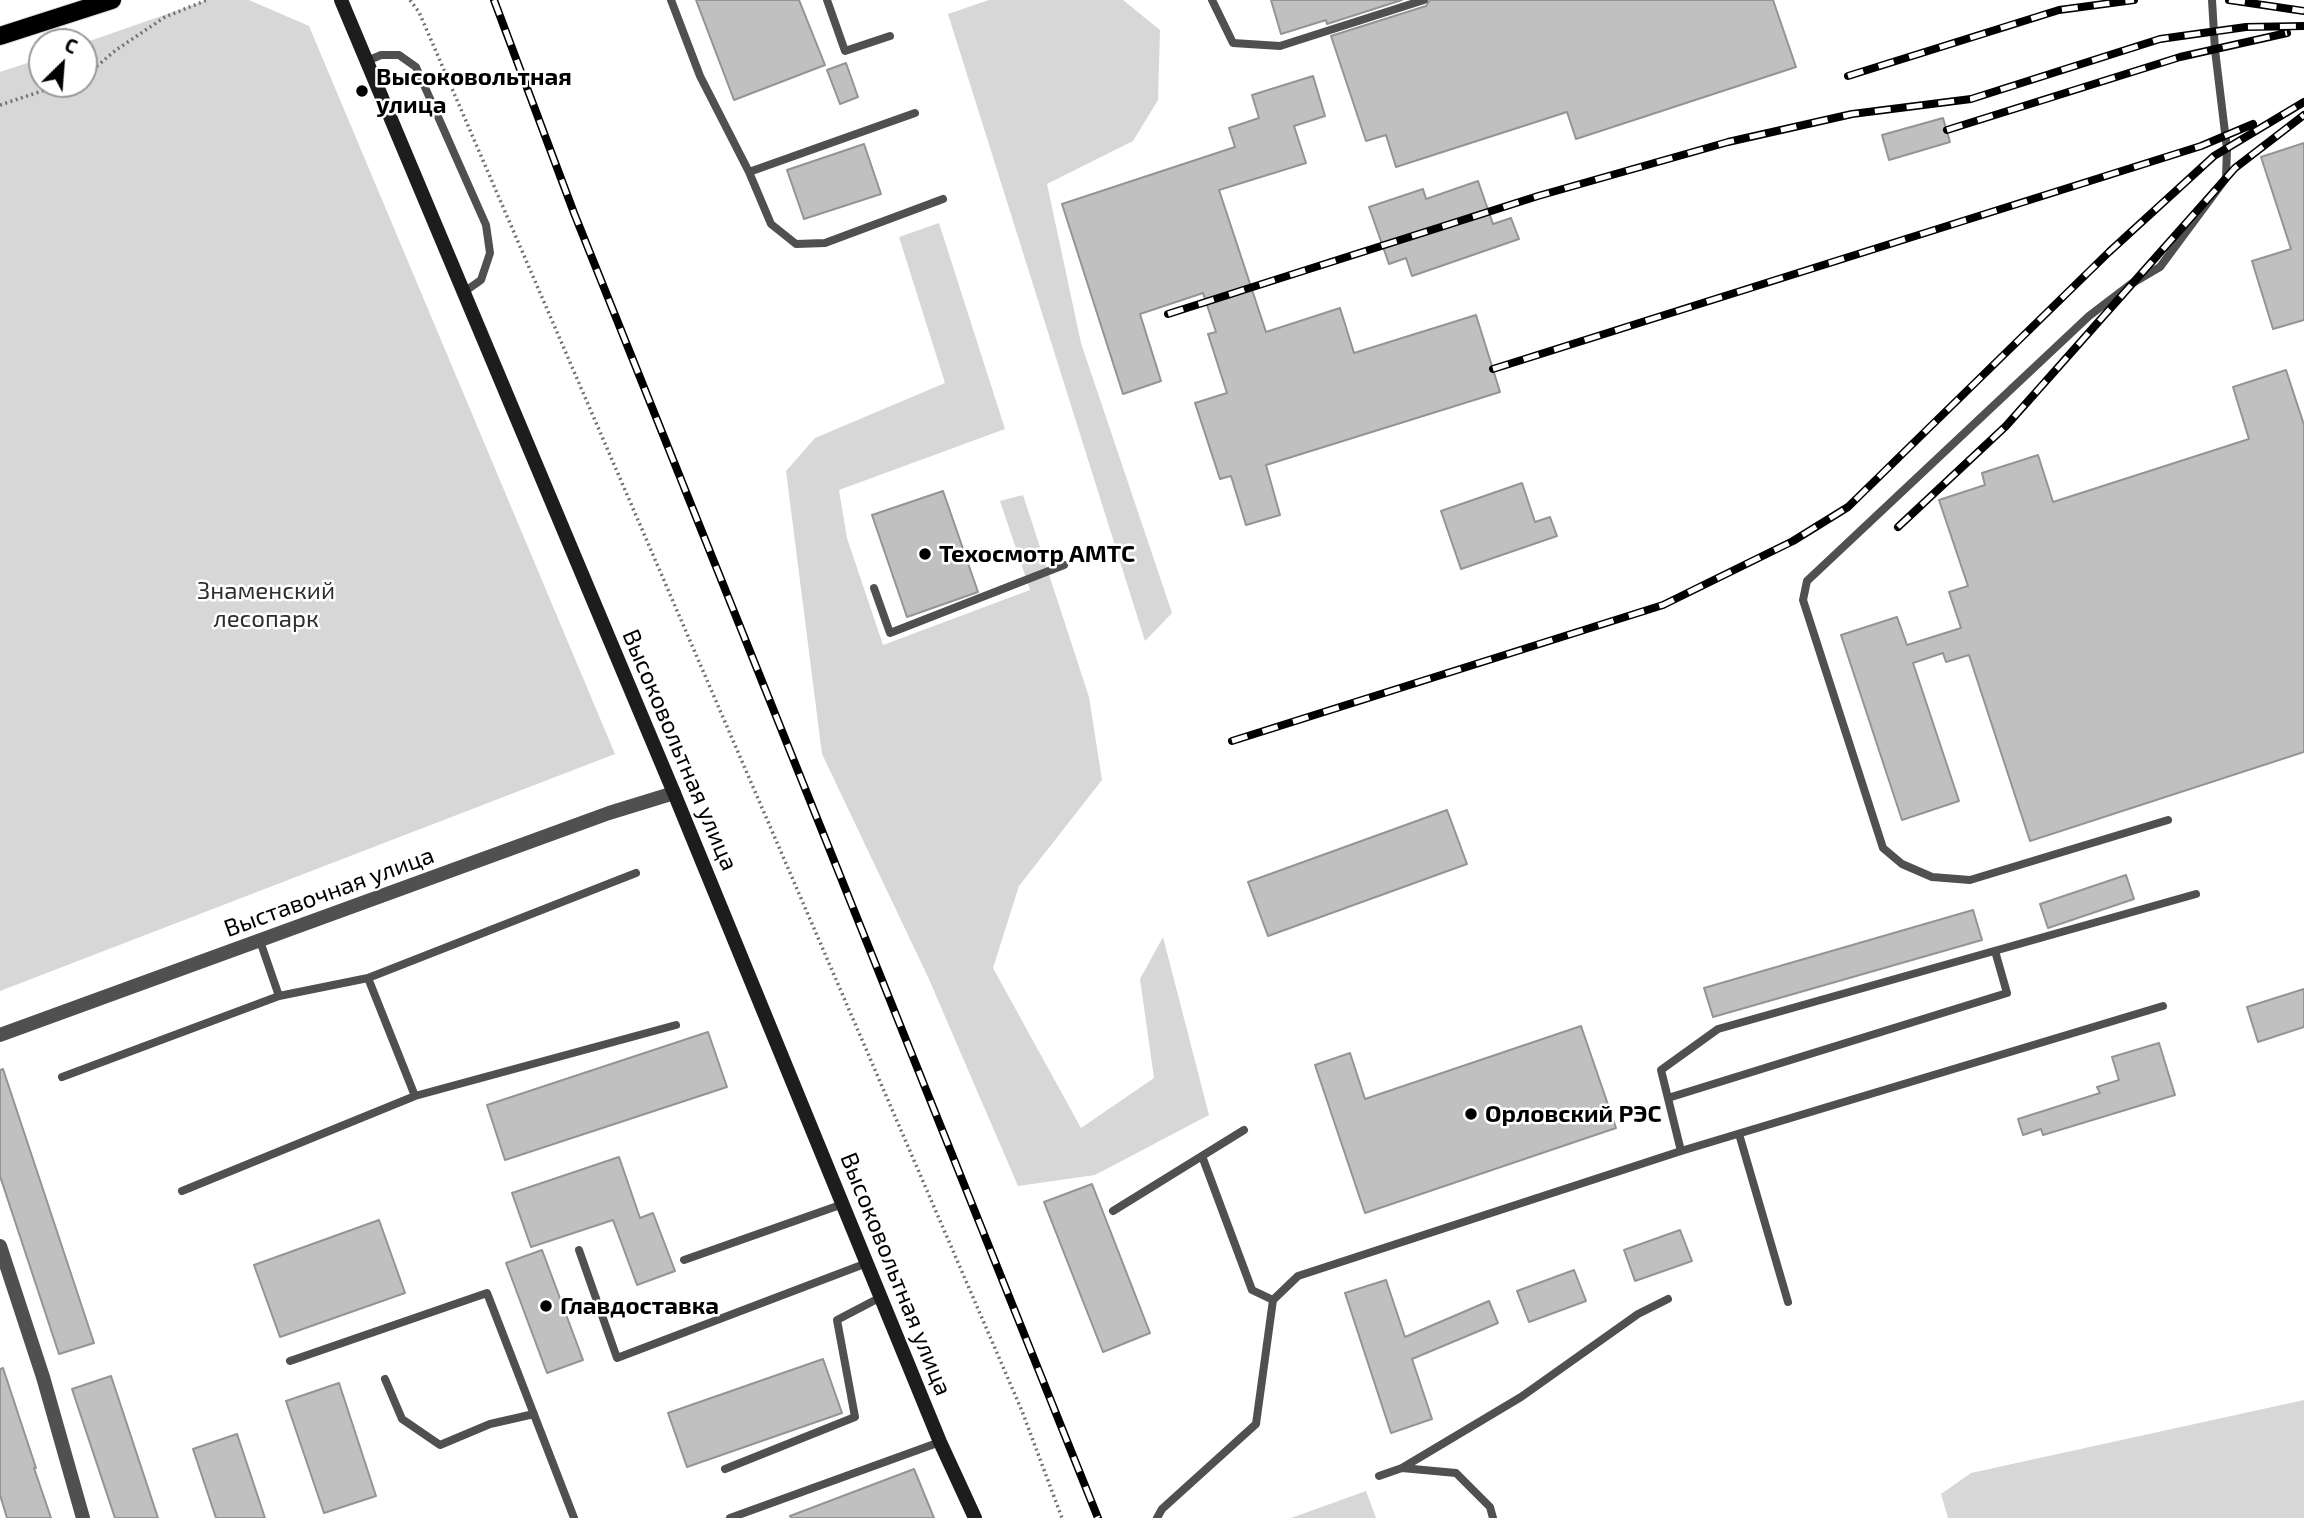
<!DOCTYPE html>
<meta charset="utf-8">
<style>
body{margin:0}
#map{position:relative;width:2304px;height:1518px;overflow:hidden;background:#fff;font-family:"Exo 2",sans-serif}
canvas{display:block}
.north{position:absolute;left:28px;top:28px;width:70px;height:70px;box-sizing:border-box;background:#fff;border:2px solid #999;border-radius:50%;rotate:25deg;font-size:19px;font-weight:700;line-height:28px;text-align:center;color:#000}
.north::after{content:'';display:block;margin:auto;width:24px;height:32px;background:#000;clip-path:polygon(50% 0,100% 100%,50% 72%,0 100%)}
</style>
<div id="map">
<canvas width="2304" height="1518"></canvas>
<div class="north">С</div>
</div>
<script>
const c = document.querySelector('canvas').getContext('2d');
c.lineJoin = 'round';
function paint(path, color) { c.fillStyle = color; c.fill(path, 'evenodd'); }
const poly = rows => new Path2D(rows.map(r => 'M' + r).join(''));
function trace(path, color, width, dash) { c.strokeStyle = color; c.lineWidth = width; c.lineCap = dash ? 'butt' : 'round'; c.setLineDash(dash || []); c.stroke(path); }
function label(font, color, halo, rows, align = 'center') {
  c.font = font + ' "Exo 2",sans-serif'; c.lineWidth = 5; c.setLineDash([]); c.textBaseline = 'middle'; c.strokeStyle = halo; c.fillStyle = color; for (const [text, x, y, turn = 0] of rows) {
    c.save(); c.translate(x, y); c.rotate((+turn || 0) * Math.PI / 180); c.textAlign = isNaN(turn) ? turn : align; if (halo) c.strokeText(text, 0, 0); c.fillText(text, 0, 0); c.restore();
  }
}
const green = poly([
 [207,0,249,0,309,26,615,754,0,991,0,72,42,58,42,84,84,84,84,43],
 [989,0,1123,0,1160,30,1158,100,1133,141,1047,184,1081,343,1172,613,1145,641,948,14],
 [939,223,1005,429,839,490,847,538,883,645,1030,590,1000,501,1023,495,1089,697,1102,780,1019,886,993,968,1081,1128,1154,1078,1140,979,1163,937,1209,1115,1095,1175,1018,1186,928,977,822,754,786,471,815,438,945,383,899,237],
 [2304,1400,2304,1518,1948,1518,1941,1494,1971,1473],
 [1366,1491,1376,1518,1291,1518]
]);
const building = poly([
 [696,0,799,0,825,65,734,100,696,0],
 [1271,0,1402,0,1327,24,1326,20,1281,34,1271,0],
 [1430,0,1773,0,1796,67,1576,139,1567,112,1396,167,1386,135,1366,141,1331,36,1426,6,1430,0],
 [846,63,858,97,840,104,827,70,846,63],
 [1313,76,1325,116,1294,126,1306,163,1219,190,1266,332,1340,308,1354,353,1476,315,1500,392,1266,465,1280,515,1246,525,1231,476,1220,479,1195,403,1227,393,1208,334,1216,332,1203,293,1140,314,1161,381,1123,394,1062,204,1235,147,1229,128,1259,118,1252,95,1313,76],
 [1943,118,1950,142,1889,160,1882,135,1943,118],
 [2304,143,2304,320,2273,329,2252,261,2291,249,2261,157,2304,143],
 [864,144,881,194,804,219,787,170,864,144],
 [1478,181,1493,224,1511,218,1519,239,1412,276,1406,258,1389,264,1369,207,1423,189,1426,199,1478,181],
 [2286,370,2304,425,2304,752,2030,841,1969,655,1946,662,1943,653,1913,663,1959,801,1902,820,1841,635,1897,617,1907,645,1961,628,1949,592,1968,586,1939,500,1985,485,1982,473,2038,455,2053,502,2249,439,2233,387,2286,370],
 [1522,483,1535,522,1550,517,1557,536,1461,569,1441,511,1522,483],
 [943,491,978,592,907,617,872,515,943,491],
 [1447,810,1467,864,1268,936,1248,882,1447,810],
 [2126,875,2134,899,2048,928,2040,904,2126,875],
 [1973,910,1982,940,1713,1017,1704,988,1973,910],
 [2304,989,2304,1027,2258,1042,2247,1007,2304,989],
 [1581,1026,1616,1128,1365,1213,1315,1065,1350,1053,1365,1099,1581,1026],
 [708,1032,727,1087,505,1160,487,1105,708,1032],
 [2159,1043,2175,1095,2043,1135,2041,1129,2023,1135,2018,1119,2100,1093,2097,1087,2119,1080,2112,1057,2159,1043],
 [3,1069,94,1343,59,1354,0,1176,0,1070,3,1069],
 [619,1157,640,1218,653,1213,675,1271,637,1285,613,1220,531,1247,512,1193,619,1157],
 [1092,1184,1150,1333,1103,1352,1044,1202,1092,1184],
 [379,1220,405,1293,280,1337,254,1265,379,1220],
 [1680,1230,1692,1261,1635,1281,1624,1250,1680,1230],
 [542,1250,583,1360,547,1373,506,1263,542,1250],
 [1574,1270,1586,1301,1529,1322,1517,1291,1574,1270],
 [1386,1280,1405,1337,1489,1301,1498,1323,1412,1359,1432,1419,1391,1433,1345,1293,1386,1280],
 [823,1359,842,1413,687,1467,668,1413,823,1359],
 [3,1368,36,1468,34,1468,51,1518,7,1518,0,1495,0,1369,3,1368],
 [111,1376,158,1518,115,1518,72,1389,111,1376],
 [339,1383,376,1496,324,1513,286,1401,339,1383],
 [237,1434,265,1518,216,1518,193,1449,237,1434],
 [914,1469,934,1518,791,1518,790,1516,914,1469]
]);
const path = poly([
 [410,0,419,12,1022,1411,1062,1518],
 [84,77,116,50,165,17,207,0],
 [0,105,63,84]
]);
const service = poly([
 [671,0,700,76,749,172,915,113],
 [827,0,845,51,890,36],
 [1212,0,1233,43,1280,46,1424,0],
 [367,61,381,55,399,55,416,67,486,225,490,253,481,280,464,292],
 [749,172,771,224,796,244,825,243,943,199],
 [874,588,890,633,1064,565],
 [2168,820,1970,880,1932,877,1902,864,1883,848,1803,600,1807,581,2089,316,2131,284,2160,267,2226,178,2227,149,2215,50,2212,0],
 [260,941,279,996,368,978,636,873],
 [62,1077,279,996],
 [415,1096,676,1025],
 [1668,1098,2007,993,1995,951],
 [1739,1134,1788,1302],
 [1681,1151,1661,1070,1718,1029,2196,894],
 [1202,1156,1252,1290,1273,1300],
 [182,1191,415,1096,368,978],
 [1113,1211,1244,1130],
 [579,1250,617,1358,867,1263],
 [684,1260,843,1204],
 [290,1361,487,1293,574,1518],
 [385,1379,402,1419,440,1445,490,1424,534,1414],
 [1402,1468,1456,1473,1490,1507,1493,1518],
 [725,1469,855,1417,837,1320,881,1297],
 [1379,1476,1402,1468,1521,1397,1638,1314,1668,1299],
 [730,1518,940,1442],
 [1157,1518,1162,1509,1256,1424,1273,1300,1298,1276,1681,1151,2163,1006]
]);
const minor = poly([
 [0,1035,609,813,674,793],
 [0,1246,43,1377,83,1518]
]);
const secondary = poly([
 [341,0,674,793,940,1442,975,1518]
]);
const primary = poly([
 [0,36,112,0]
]);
const rail = poly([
 [494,0,574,213,1098,1518],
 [2229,0,2304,11],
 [1848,76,2059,10,2134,0],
 [1947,130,2180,57,2287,33],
 [1168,314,1538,196,1728,142,1852,114,1971,99,2160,39,2246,27,2304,26],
 [1493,369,2201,146,2253,124],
 [1898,527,2006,426,2235,168,2304,115],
 [1232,741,1663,605,1793,541,1848,507,2109,252,2214,156,2304,102]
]);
const markers = [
 [362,91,7,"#000"],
 [925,554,7,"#000"],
 [1471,1114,7,"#000"],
 [546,1306,7,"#000"]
];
const poiNames = [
 ["Высоковольтная",376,77],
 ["улица",376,105],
 ["Техосмотр АМТС",939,554],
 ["Орловский РЭС",1485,1114],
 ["Главдоставка",560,1306]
];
const parkNames = [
 ["Знаменский",266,591],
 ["лесопарк",266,619]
];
const streetNames = [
 ["Высоковольтная улица",680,750,67],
 ["Выставочная улица",329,892,-20],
 ["Высоковольтная улица",896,1274,68]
];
paint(green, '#d7d7d7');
paint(building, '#c0c0c0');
trace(building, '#949494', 2);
trace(primary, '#dbdbdb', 20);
trace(path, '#727272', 3.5, [2, 3.5]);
trace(service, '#505050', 8);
trace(minor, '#505050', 14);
trace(secondary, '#1d1d1d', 14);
trace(primary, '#000', 18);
trace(rail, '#000', 8);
trace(rail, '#fff', 5, [16]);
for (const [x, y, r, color] of markers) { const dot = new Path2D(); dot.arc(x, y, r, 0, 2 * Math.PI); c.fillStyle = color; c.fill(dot); trace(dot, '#fff', 2.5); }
label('bold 24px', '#000', '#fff', poiNames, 'left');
label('24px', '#2e2e2e', '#fff', parkNames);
label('24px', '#000', '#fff', streetNames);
</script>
